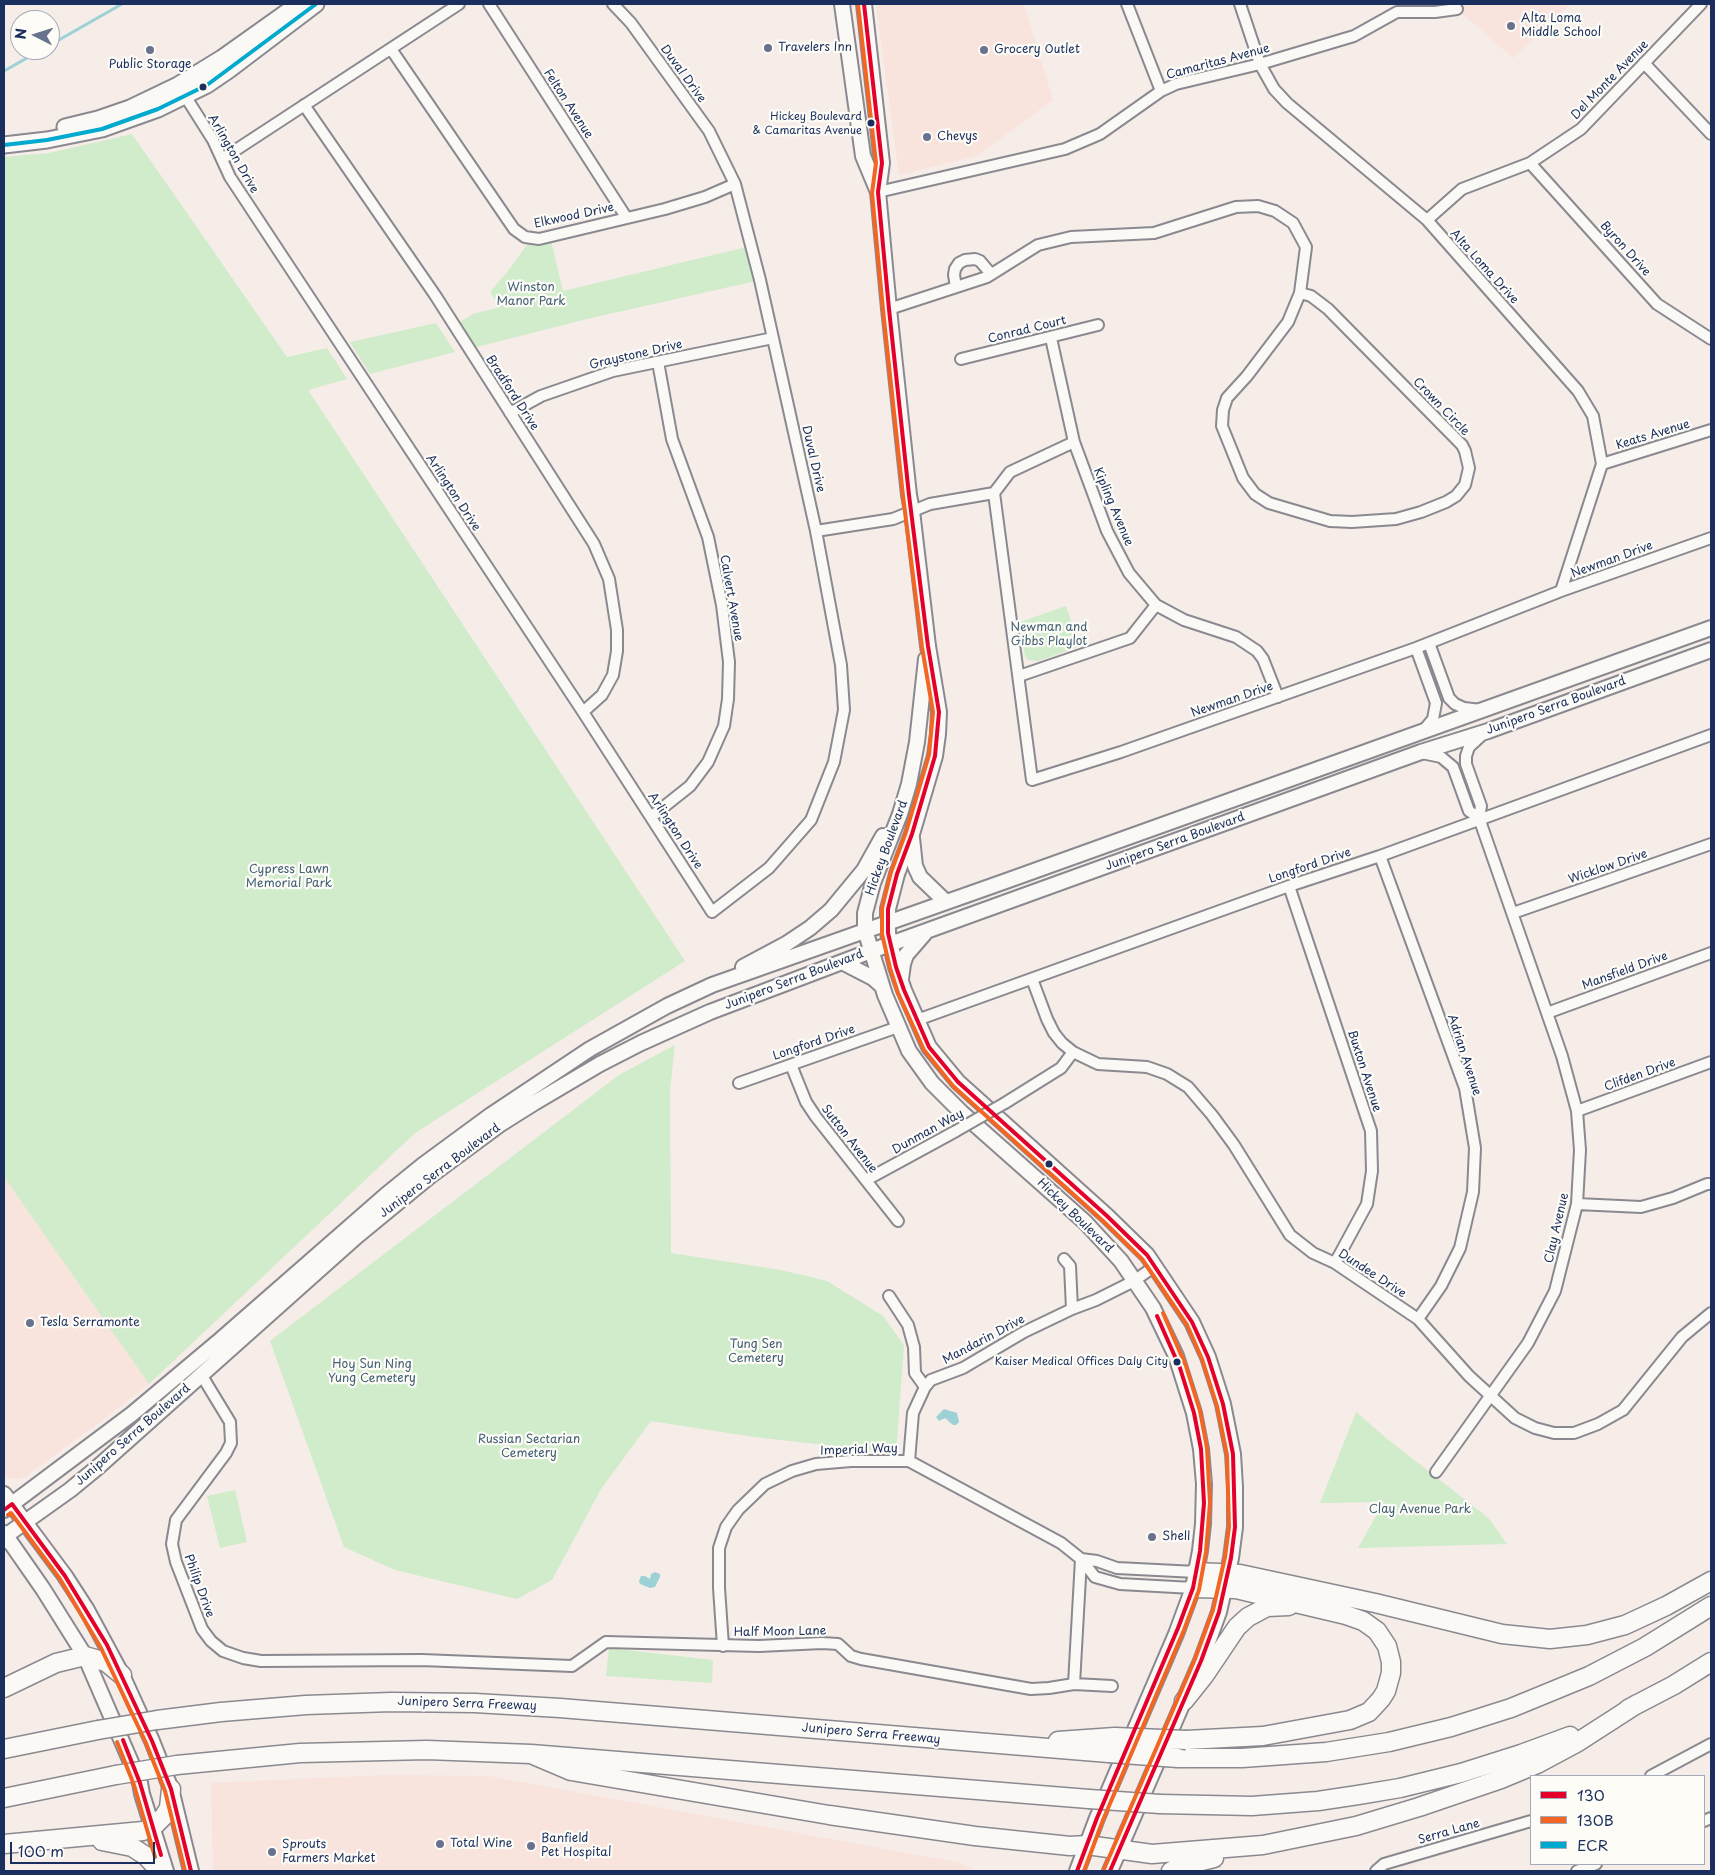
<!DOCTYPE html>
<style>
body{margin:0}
#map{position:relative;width:1715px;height:1875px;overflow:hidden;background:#f6ece8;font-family:"Playpen Sans",sans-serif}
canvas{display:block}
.frame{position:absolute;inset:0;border:5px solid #1b2f5e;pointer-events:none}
.legend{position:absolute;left:1530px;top:1775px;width:175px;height:90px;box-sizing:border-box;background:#fdfcf7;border:1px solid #a3aaba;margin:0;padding:6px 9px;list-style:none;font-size:15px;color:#1b2f5e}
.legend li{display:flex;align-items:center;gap:10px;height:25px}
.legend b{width:25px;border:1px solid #a3aaba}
.north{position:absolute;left:10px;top:10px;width:50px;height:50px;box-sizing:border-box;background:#fdfcf7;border:1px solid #a3aaba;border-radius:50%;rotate:275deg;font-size:14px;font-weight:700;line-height:20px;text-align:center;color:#1b2f5e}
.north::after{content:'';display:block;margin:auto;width:18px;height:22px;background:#68718e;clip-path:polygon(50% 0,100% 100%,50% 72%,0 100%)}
.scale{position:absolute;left:10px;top:1842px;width:145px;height:22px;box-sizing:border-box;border:2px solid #1b2f5e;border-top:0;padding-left:6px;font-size:15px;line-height:18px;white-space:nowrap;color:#1b2f5e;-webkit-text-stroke:4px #fdfcf7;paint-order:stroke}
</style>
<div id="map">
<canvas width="1715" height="1875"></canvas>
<div class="frame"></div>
<ul class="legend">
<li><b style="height:6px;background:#e4002b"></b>130</li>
<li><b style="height:6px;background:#f26522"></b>130B</li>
<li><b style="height:6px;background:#00a9ce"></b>ECR</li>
</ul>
<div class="north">N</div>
<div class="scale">100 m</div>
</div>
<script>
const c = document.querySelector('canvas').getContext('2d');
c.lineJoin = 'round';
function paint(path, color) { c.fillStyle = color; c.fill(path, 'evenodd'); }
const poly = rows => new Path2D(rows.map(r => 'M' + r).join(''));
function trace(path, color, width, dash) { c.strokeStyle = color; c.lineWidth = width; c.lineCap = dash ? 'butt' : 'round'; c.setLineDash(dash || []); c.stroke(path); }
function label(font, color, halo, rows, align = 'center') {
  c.font = font + ' "Playpen Sans",sans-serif'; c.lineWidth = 4.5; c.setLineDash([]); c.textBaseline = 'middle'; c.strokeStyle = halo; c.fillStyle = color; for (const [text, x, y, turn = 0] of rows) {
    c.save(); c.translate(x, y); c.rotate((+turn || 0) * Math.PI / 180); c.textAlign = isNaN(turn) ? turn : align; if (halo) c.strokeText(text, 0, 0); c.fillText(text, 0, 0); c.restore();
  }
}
const built = poly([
 [876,4,1024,4,1053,100,977,156,899,175],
 [1454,4,1570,4,1513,58,1457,9],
 [4,1177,149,1384,104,1419,26,1476,19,1479,4,1477],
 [384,1775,489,1776,961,1863,974,1871,213,1871,211,1783]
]);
const green = poly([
 [132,134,287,357,327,348,347,379,308,390,685,961,415,1133,149,1384,4,1177,4,157,49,153],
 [550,236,563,291,751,246,760,280,587,319,469,349,452,322,460,322,473,314,500,307,490,292,508,271,532,238],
 [436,323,455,352,370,374,350,342],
 [1066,606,1080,646,1039,661,1028,660,1025,656,1020,622],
 [675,1045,670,1090,671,1253,781,1270,827,1281,883,1316,904,1345,896,1453,754,1437,651,1421,601,1489,552,1580,517,1599,395,1570,344,1547,270,1341,619,1075],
 [1356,1412,1386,1438,1481,1512,1490,1520,1507,1544,1358,1548,1384,1502,1320,1503],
 [235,1490,247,1542,220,1548,207,1496],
 [609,1648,713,1660,712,1683,606,1676]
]);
const water = poly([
 [944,1409,957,1413,959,1422,956,1425,953,1425,945,1418,939,1421,936,1417],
 [655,1572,660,1574,660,1577,655,1587,650,1588,640,1584,639,1581,641,1576,645,1576,650,1579,651,1574]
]);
const stream = poly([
 [50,45,122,4],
 [4,71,41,50]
]);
const minor = poly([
 [489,4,626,217],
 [1127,4,1161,91],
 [1240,4,1260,64,1274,89,1287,103,1427,220,1578,391,1593,416,1602,464,1561,591],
 [391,49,514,229,525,237,539,239,665,209,705,197,735,184],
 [1644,63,1711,134],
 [182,91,213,140,230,177,583,712,712,912,769,868,811,820,834,762,844,710,841,665,816,531,760,280,735,184,709,131,631,23,613,4],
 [304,105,435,295,594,544,609,579,617,630,617,651,613,675,602,695,583,712],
 [222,159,459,4],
 [1530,163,1657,304,1711,339],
 [878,192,1065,149,1100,134,1161,91,1176,84,1260,64,1354,36,1397,12,1435,12,1457,9],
 [1427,220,1462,189,1530,163,1581,129,1701,4],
 [956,287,954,275,955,269,959,263,965,260,975,259,980,261,991,274],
 [889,309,987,277,1038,245,1071,237,1154,233,1236,207,1258,206,1275,211,1293,223,1306,247,1300,293,1288,322,1247,376,1227,398,1223,410,1222,426,1243,478,1255,494,1269,503,1330,521,1352,522,1396,519,1421,512,1446,502,1456,496,1465,485,1469,468,1465,451,1462,445,1328,309,1311,296,1300,293],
 [1051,338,1074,442,1107,531,1129,573,1156,605,1184,620,1236,637,1257,651,1263,659,1278,697],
 [961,359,1098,325],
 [510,413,541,396,613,371,773,338],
 [1602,464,1711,430],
 [994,493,1032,780,1121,752,1416,648,1561,591,1711,538],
 [816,531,893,519,930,504,994,493,1010,472,1074,442],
 [1429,643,1449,698,1455,704,1464,708,1481,710],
 [1416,648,1436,703,1433,719,1423,731],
 [1019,676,1130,638,1156,605],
 [1422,753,1441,757,1453,767,1469,811,1479,818],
 [651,817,690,786,708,762,724,726,728,699,729,662,722,605,708,537,672,439,658,362],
 [1380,856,1465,1088,1475,1148,1473,1192,1460,1248,1441,1286,1418,1319],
 [1289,886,1371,1131,1372,1171,1367,1204,1335,1263],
 [1513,913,1711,844],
 [1032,979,1047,1019,1054,1033,1062,1043,1073,1052,1098,1064,1147,1067,1167,1074,1188,1087,1212,1115,1234,1145,1290,1235,1313,1253,1335,1263,1418,1319,1469,1376,1515,1418,1535,1428,1554,1433,1574,1433,1598,1424,1623,1410,1682,1337,1711,1313],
 [1547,1013,1711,953],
 [917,1020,1289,886,1380,856,1711,735],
 [791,1065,806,1102,816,1117,898,1221],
 [739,1083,898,1027],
 [1005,1103,1061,1068,1073,1052],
 [1577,1111,1711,1062],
 [866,1180,956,1131],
 [1577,1204,1641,1207,1673,1198,1707,1184,1711,1184],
 [1064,1259,1070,1266,1072,1309],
 [889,1296,908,1325,914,1347,915,1373,925,1387],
 [202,1376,230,1422,231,1443,226,1453,176,1520,172,1544,176,1562,202,1629,211,1641,223,1651,243,1658,261,1661,422,1660,572,1666,606,1642,759,1646,822,1643,838,1644,851,1656,861,1659,1031,1689,1049,1688,1074,1684,1081,1559],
 [909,1461,913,1413,925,1387,931,1380,963,1368,1024,1332,1072,1309,1096,1300,1134,1281,1155,1266],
 [1436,1472,1528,1343,1555,1291,1577,1204,1580,1150,1577,1111,1562,1056,1479,818,1481,806,1466,764,1466,756,1469,747,1483,734],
 [1081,1559,1097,1561,1117,1568,1196,1572],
 [723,1646,719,1588,719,1548,726,1527,738,1510,765,1484,792,1471,816,1464,851,1461,909,1461,1061,1543,1081,1559,1095,1577,1120,1584,1193,1588],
 [1074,1684,1112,1686],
 [1651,1776,1711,1744],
 [1704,1821,1711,1818],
 [1376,1871,1384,1864,1531,1821],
 [1577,1871,1596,1864]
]);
const secondary = poly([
 [842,4,863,156,878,192],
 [864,4,882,163,878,192,889,309,909,495,912,511,928,646,939,712,938,734,935,756,912,834,897,874,888,909,888,933,896,967,904,990,929,1047,958,1082,1107,1216,1147,1255,1192,1322,1208,1357,1223,1404,1233,1454,1235,1487,1235,1527,1231,1558,1219,1612,1201,1661,1110,1871],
 [926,659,917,742,909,784,900,814,873,883,865,913,865,930,885,995,909,1051,932,1083,962,1113,1085,1222,1121,1261,1153,1308,1176,1356,1194,1413,1201,1449,1204,1484,1203,1524,1200,1551,1193,1588,1176,1634,1097,1818,1077,1871],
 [912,838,915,866,920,877,946,902],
 [842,962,873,978,882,986],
 [743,967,786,944,810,928,831,910,864,870,883,836],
 [901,979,903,964,906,955,925,933],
 [4,1494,65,1576,87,1610,122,1675,152,1741,171,1789,191,1871],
 [4,1510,132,1414,219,1341,386,1195,423,1165,491,1115,590,1049,667,1006,712,985,1006,881,1711,628],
 [4,1533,43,1589,85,1656,140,1783,142,1794,166,1871],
 [4,1537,70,1490,98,1467,357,1236,430,1176,499,1125,534,1103,600,1064,641,1043,710,1012,871,951,1421,752,1488,731,1711,650]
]);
const primary = poly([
 [65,127,98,119,130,108,178,85,222,58,298,4],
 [4,145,47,140,102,129,158,109,207,85,229,70,316,4]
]);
const motorway = poly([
 [4,1539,6,1536],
 [1196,1572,1240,1574,1375,1603,1502,1634,1550,1639,1587,1635,1625,1625,1666,1606,1711,1581],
 [4,1688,56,1663,85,1656,106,1662,122,1675],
 [1184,1701,1204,1676,1237,1627,1248,1617,1267,1607,1289,1606],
 [1628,1709,1674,1685,1711,1662],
 [157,1720,221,1712,306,1705,391,1702,475,1703,560,1708,1109,1753],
 [1186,1740,1263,1736,1350,1720,1369,1712,1381,1699,1386,1691,1391,1673,1391,1662,1387,1646,1377,1631,1363,1621,1346,1615,1236,1589,1193,1588],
 [1058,1741,1115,1737],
 [4,1749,98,1730],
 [531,1754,571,1771,829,1815,975,1836,1070,1846,1087,1845,1152,1854,1263,1845,1356,1826,1419,1807,1501,1779,1537,1764,1578,1742,1637,1704],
 [1178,1758,1242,1758,1326,1752,1389,1742,1451,1727,1511,1708,1589,1676,1645,1647,1711,1606],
 [177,1765,300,1753,427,1750,531,1754,1089,1799],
 [4,1798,116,1775],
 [1160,1804,1252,1806,1318,1801,1358,1795,1400,1788,1461,1773,1521,1754,1570,1736],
 [102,1841,132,1847,146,1856,160,1871],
 [4,1844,143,1831,153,1827,164,1816,169,1808,171,1789],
 [1171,1871,1186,1865,1214,1858]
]);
const minorBridge = poly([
 [956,1131,1005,1103]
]);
const motorwayBridge = poly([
 [98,1730,157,1720],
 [1115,1737,1186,1740],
 [1109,1753,1178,1758],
 [116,1775,177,1765],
 [1089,1799,1160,1804]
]);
const bus1 = poly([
 [864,4,882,163,878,192,889,309,909,495,928,646,939,712,935,756,912,834,897,874,888,909,888,933,896,967,904,990,929,1047,958,1082,1107,1216,1147,1255,1192,1322,1208,1357,1223,1404,1233,1454,1235,1527,1231,1558,1219,1612,1201,1661,1110,1871],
 [4,1510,12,1504,65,1576,107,1645,152,1741,171,1789,191,1871],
 [123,1740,140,1783,161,1855],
 [1077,1871,1097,1818,1178,1628,1193,1588,1200,1551,1204,1503,1201,1449,1194,1413,1180,1368,1157,1316]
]);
const bus2 = poly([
 [858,5,876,163,872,193,883,310,903,496,922,647,933,712,929,755,906,832,891,872,882,908,882,934,890,968,898,993,924,1050,953,1086,1103,1221,1142,1259,1187,1325,1202,1359,1217,1406,1227,1455,1229,1527,1225,1557,1213,1610,1195,1659,1104,1869],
 [8,1515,11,1513,60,1579,101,1648,146,1743,165,1791,185,1871],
 [117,1742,134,1785,155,1857],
 [1084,1871,1103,1820,1184,1630,1199,1590,1206,1552,1210,1503,1207,1448,1200,1411,1186,1366,1163,1313]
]);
const bus3 = poly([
 [4,145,47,140,102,129,158,109,207,85,316,4]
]);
const markers = [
 [1511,26,5,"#68718e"],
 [768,48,5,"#68718e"],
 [150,50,5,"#68718e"],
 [984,50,5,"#68718e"],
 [203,87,4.5,"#1b2f5e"],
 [871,123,4.5,"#1b2f5e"],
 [927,137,5,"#68718e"],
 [1049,1164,4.5,"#1b2f5e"],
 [30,1323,5,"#68718e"],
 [1177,1362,4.5,"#1b2f5e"],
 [1152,1537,5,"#68718e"],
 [440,1844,5,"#68718e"],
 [531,1846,5,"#68718e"],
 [272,1852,5,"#68718e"]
];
const busNames = [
 ["Hickey Boulevard",862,117],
 ["& Camaritas Avenue",862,131],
 ["Kaiser Medical Offices Daly City",1168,1362]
];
const poiNames = [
 ["Alta Loma",1521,19],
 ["Middle School",1521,33],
 ["Travelers Inn",778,48],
 ["Grocery Outlet",994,50],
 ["Public Storage",150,65,"center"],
 ["Chevys",937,137],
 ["Tesla Serramonte",40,1323],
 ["Shell",1162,1537],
 ["Banfield",541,1839],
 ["Pet Hospital",541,1853],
 ["Total Wine",450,1844],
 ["Sprouts",282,1845],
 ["Farmers Market",282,1859]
];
const streetNames = [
 ["Camaritas Avenue",1218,62,-15],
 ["Duval Drive",683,74,54],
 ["Del Monte Avenue",1610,80,-46],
 ["Felton Avenue",568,104,57],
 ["Arlington Drive",233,154,60],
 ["Elkwood Drive",574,216,-12],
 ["Byron Drive",1625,249,48],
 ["Alta Loma Drive",1484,267,48],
 ["Conrad Court",1027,330,-14],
 ["Graystone Drive",636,355,-13],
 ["Bradford Drive",512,393,57],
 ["Crown Circle",1441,407,46],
 ["Keats Avenue",1653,435,-17],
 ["Duval Drive",813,459,77],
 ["Arlington Drive",453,493,57],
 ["Kipling Avenue",1113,507,67],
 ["Newman Drive",1612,560,-20],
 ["Calvert Avenue",731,598,80],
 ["Newman Drive",1232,700,-19],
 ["Junipero Serra Boulevard",1556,706,-20],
 ["Arlington Drive",675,831,57],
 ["Junipero Serra Boulevard",1175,842,-20],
 ["Hickey Boulevard",887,848,-70],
 ["Longford Drive",1310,866,-19],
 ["Wicklow Drive",1608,867,-19],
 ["Mansfield Drive",1625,971,-20],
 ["Junipero Serra Boulevard",794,980,-21],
 ["Longford Drive",814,1043,-19],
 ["Adrian Avenue",1464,1055,72],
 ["Buxton Avenue",1364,1071,72],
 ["Clifden Drive",1640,1075,-20],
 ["Dunman Way",928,1132,-29],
 ["Sutton Avenue",849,1139,52],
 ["Junipero Serra Boulevard",440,1171,-37],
 ["Hickey Boulevard",1075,1216,44],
 ["Clay Avenue",1557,1228,-77],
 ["Dundee Drive",1372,1274,33],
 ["Mandarin Drive",984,1340,-28],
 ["Junipero Serra Boulevard",133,1435,-41],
 ["Imperial Way",859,1450,-2],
 ["Philip Drive",199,1586,70],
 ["Half Moon Lane",780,1632,-1],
 ["Junipero Serra Freeway",467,1704,2],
 ["Junipero Serra Freeway",871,1734,5],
 ["Serra Lane",1449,1832,-16]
];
const parkNames = [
 ["Winston",531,288],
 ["Manor Park",531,302],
 ["Newman and",1049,628],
 ["Gibbs Playlot",1049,642],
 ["Cypress Lawn",289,870],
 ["Memorial Park",289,884],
 ["Tung Sen",756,1345],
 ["Cemetery",756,1359],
 ["Hoy Sun Ning",372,1365],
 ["Yung Cemetery",372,1379],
 ["Russian Sectarian",529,1440],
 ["Cemetery",529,1454],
 ["Clay Avenue Park",1420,1510]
];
paint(built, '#f9e3dd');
paint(green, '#d0ecca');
paint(water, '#9cd2d6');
trace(stream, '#9cd2d6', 3);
trace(minor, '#8a8990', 14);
trace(secondary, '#8a8990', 18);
trace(primary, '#8a8990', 19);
trace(motorway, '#8a8990', 21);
trace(minor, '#faf9f6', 10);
trace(secondary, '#faf9f6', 14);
trace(primary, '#faf9f6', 15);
trace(motorway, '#faf9f6', 18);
trace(minorBridge, '#8a8990', 14, []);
trace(motorwayBridge, '#8a8990', 21, []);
trace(minorBridge, '#faf9f6', 10);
trace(motorwayBridge, '#faf9f6', 18);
trace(bus1, '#e4002b', 4);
trace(bus2, '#f26522', 4);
trace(bus3, '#00a9ce', 4);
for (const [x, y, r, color] of markers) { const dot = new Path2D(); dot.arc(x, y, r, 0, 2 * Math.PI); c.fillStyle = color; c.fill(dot); trace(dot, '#fdfcf7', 2); }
label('11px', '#1b2f5e', '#fdfcf7', busNames, 'right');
label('12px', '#1b2f5e', '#fdfcf7', poiNames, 'left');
label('12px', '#1b2f5e', '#fdfcf7', streetNames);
label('12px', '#405e73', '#fdfcf7', parkNames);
</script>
